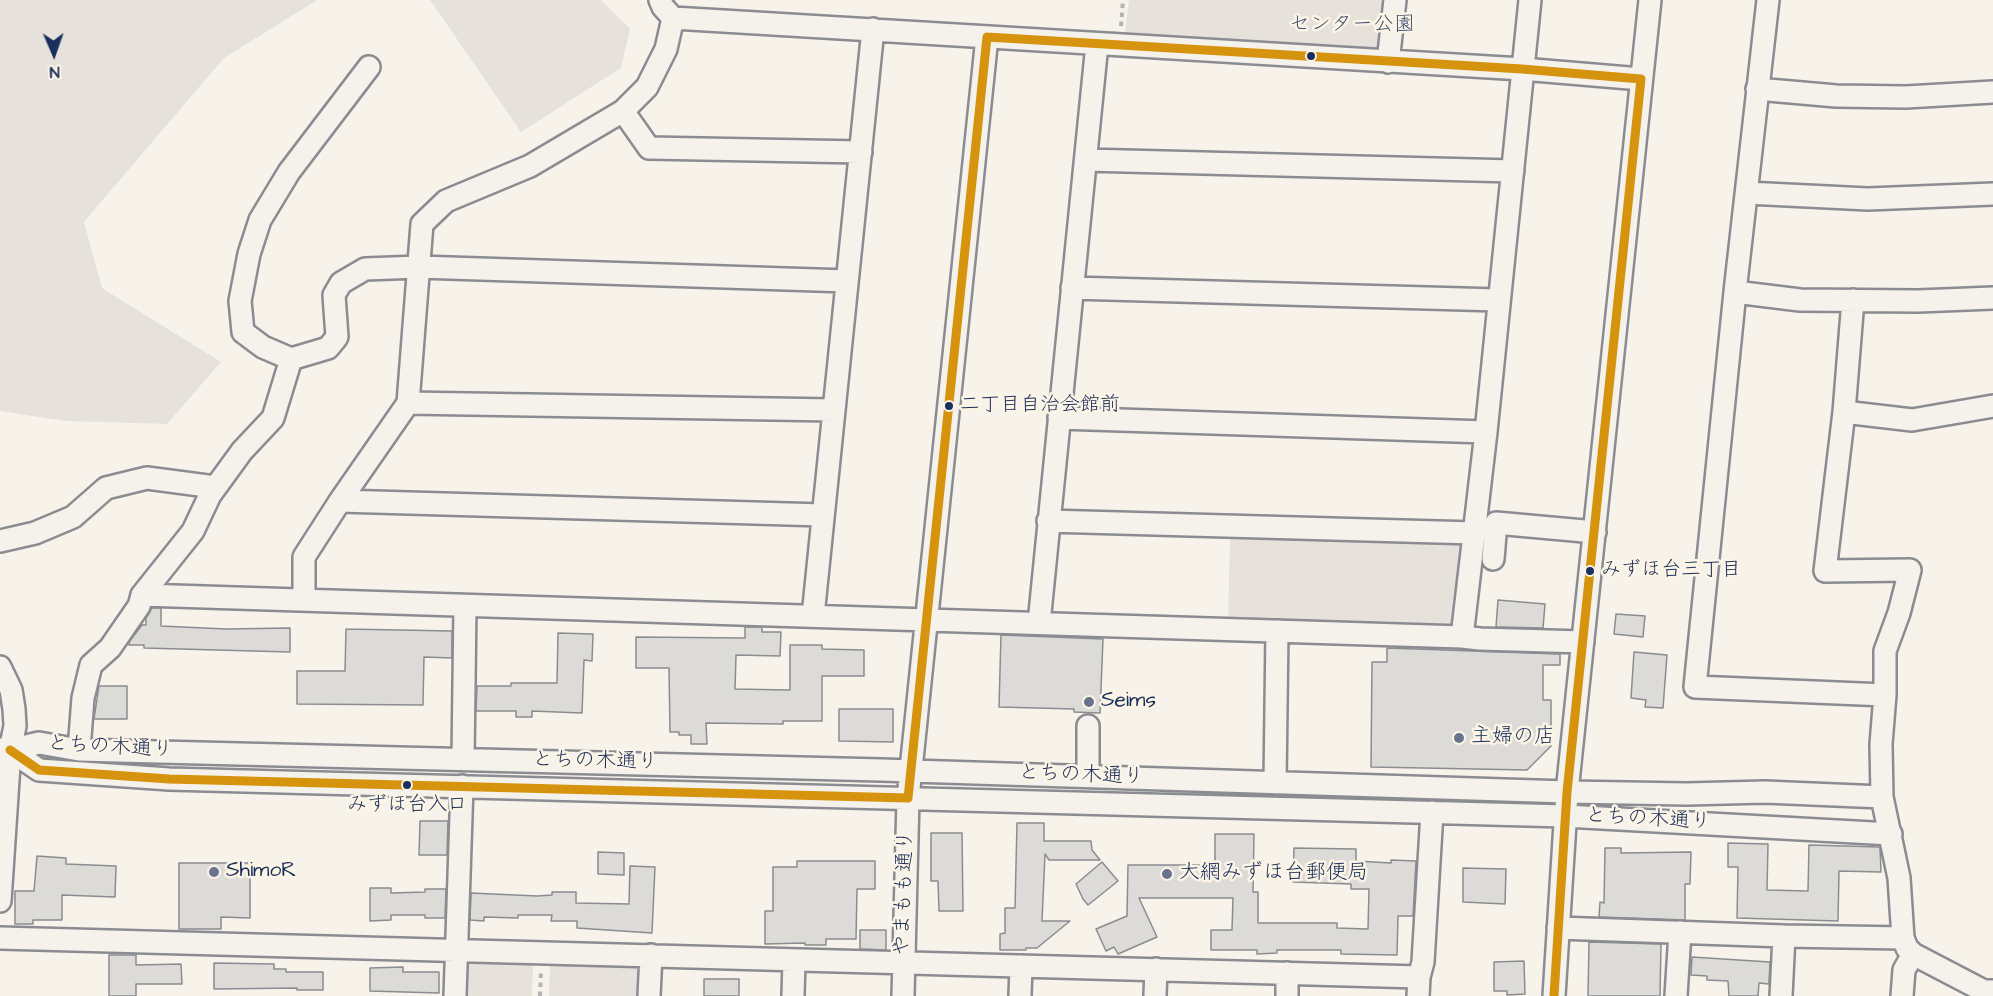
<!DOCTYPE html>
<meta charset="utf-8">
<style>
body{margin:0}
#map{position:relative;width:1993px;height:996px;overflow:hidden;background:#f7f3ea;font-family:"Architects Daughter",sans-serif}
canvas{display:block}
.north{position:absolute;left:24px;top:24px;width:60px;height:60px;-webkit-text-stroke:4px #fcf5e5;paint-order:stroke;rotate:178deg;font-size:16px;font-weight:700;line-height:24px;text-align:center;color:#1b2f5e}
.north::after{content:'';display:block;margin:auto;width:21px;height:27px;background:#1b2f5e;clip-path:polygon(50% 0,100% 100%,50% 72%,0 100%)}
</style>
<div id="map">
<canvas width="1993" height="996"></canvas>
<div class="north">N</div>
</div>
<script>
const c = document.querySelector('canvas').getContext('2d');
c.lineJoin = 'round';
function paint(path, color) { c.fillStyle = color; c.fill(path, 'evenodd'); }
const poly = rows => new Path2D(rows.map(r => 'M' + r).join(''));
function trace(path, color, width, dash) { c.strokeStyle = color; c.lineWidth = width; c.lineCap = dash ? 'butt' : 'round'; c.setLineDash(dash || []); c.stroke(path); }
function label(font, color, halo, rows, align = 'center') {
  c.font = font + ' "Architects Daughter","Klee One",sans-serif'; c.lineWidth = 5; c.setLineDash([]); c.textBaseline = 'middle'; c.strokeStyle = halo; c.fillStyle = color; for (const [text, x, y, turn = 0] of rows) {
    c.save(); c.translate(x, y); c.rotate((+turn || 0) * Math.PI / 180); c.textAlign = isNaN(turn) ? turn : align; if (halo) c.strokeText(text, 0, 0); c.fillText(text, 0, 0); c.restore();
  }
}
const green = poly([
 [0,0,317,0,224,58,84,222,102,288,221,362,167,424,65,421,0,411],
 [430,0,601,0,630,29,621,68,521,132],
 [1129,0,1388,0,1383,47,1374,54,1134,39,1125,32],
 [1230,537,1463,543,1453,631,1228,624],
 [465,959,533,961,532,996,464,996],
 [550,961,642,964,641,996,549,996]
]);
const building = poly([
 [1498,600,1545,604,1543,628,1496,627,1498,600],
 [152,608,161,608,161,626,226,629,290,628,290,652,144,648,144,645,129,645,129,642,142,625,146,625,146,618,152,608],
 [1616,614,1645,616,1643,637,1614,634,1616,614],
 [745,627,762,627,762,632,781,632,780,656,736,655,735,689,790,690,790,645,822,645,822,649,864,650,864,676,822,676,822,721,783,721,783,724,706,723,707,744,691,744,691,735,679,735,679,732,670,732,669,668,636,668,636,637,745,638,745,627],
 [346,629,452,631,452,658,424,657,423,705,297,704,297,671,345,671,346,629],
 [558,633,593,634,592,661,584,660,582,713,532,711,532,717,516,717,516,711,476,711,477,686,511,686,511,683,557,683,558,633],
 [1001,635,1103,639,1100,713,1074,712,1074,709,999,707,1001,635],
 [1387,648,1560,654,1560,665,1543,665,1543,700,1551,700,1551,746,1527,770,1371,767,1372,662,1387,662,1387,648],
 [1634,652,1667,655,1663,708,1645,707,1646,700,1631,698,1634,652],
 [99,686,127,686,127,719,94,719,99,686],
 [839,709,893,709,893,742,839,741,839,709],
 [420,821,448,821,447,855,419,855,420,821],
 [1017,823,1044,823,1044,841,1091,841,1092,850,1100,860,1049,860,1045,854,1042,921,1070,921,1037,948,1026,948,1026,950,1000,950,1000,934,1005,933,1005,908,1015,908,1017,823],
 [931,833,962,833,963,911,939,911,938,881,931,881,931,833],
 [1215,834,1254,834,1253,892,1258,892,1258,923,1337,923,1337,928,1368,929,1369,889,1351,889,1351,884,1293,882,1294,848,1356,849,1356,861,1391,863,1391,860,1416,861,1413,916,1398,916,1397,955,1341,954,1341,950,1277,950,1277,953,1257,954,1257,950,1211,950,1211,930,1232,930,1233,898,1139,898,1157,937,1118,954,1114,947,1106,951,1096,929,1127,916,1128,865,1215,865,1215,834],
 [1728,843,1768,844,1767,890,1808,891,1809,845,1880,847,1881,872,1839,871,1838,921,1737,918,1738,867,1728,867,1728,843],
 [1605,848,1621,848,1621,853,1691,852,1690,884,1685,884,1685,920,1599,917,1600,902,1604,903,1605,848],
 [598,852,624,853,624,875,598,874,598,852],
 [37,856,66,858,66,864,116,866,115,897,62,895,62,920,33,920,33,924,15,924,15,891,34,891,37,856],
 [797,861,875,861,875,889,857,889,856,939,826,939,826,945,805,945,805,943,765,944,765,911,773,911,773,867,797,867,797,861],
 [1102,862,1118,881,1088,905,1083,899,1076,884,1102,862],
 [179,863,250,863,250,918,221,917,221,929,179,929,179,863],
 [630,866,655,867,652,933,577,928,577,921,551,921,552,915,518,915,518,918,484,917,484,921,470,920,471,893,537,896,552,895,552,892,576,892,576,903,629,904,630,866],
 [1463,868,1506,869,1505,904,1463,902,1463,868],
 [370,888,391,888,391,893,425,892,425,889,446,889,445,918,425,918,425,915,391,915,391,920,370,921,370,888],
 [860,930,886,930,886,950,860,949,860,930],
 [1589,942,1661,944,1660,996,1588,996,1589,942],
 [109,955,136,955,136,965,181,964,182,984,136,984,136,996,109,996,109,955],
 [1692,957,1770,962,1769,984,1759,983,1758,996,1729,996,1728,981,1707,980,1707,976,1691,975,1692,957],
 [1524,961,1525,994,1507,995,1507,991,1494,991,1494,962,1524,961],
 [214,963,274,964,274,969,286,969,286,972,323,972,323,990,297,990,297,988,214,989,214,963],
 [403,967,403,972,439,972,439,993,370,991,370,968,403,967],
 [704,979,739,979,739,996,704,996,704,979]
]);
const path = poly([
 [1121,26,1123,0],
 [540,996,541,970]
]);
const minor = poly([
 [660,0,663,7,673,18,1522,69,1641,79],
 [1768,0,1735,292,1695,687,1885,695],
 [1388,62,1395,0],
 [369,67,289,172,260,220,249,254,240,301,243,332,263,347,291,359,328,348,337,337,334,295,341,283,365,269,419,267,847,281],
 [1757,89,1836,96,1906,97,1993,92],
 [623,111,649,148,861,152],
 [1086,160,1513,171],
 [1747,193,1868,199,1993,194],
 [1072,288,1498,300],
 [1735,292,1800,300,1918,301,1993,298],
 [1853,300,1844,412,1825,571,1910,570,1899,613,1885,651,1885,695,1881,744,1882,797,1899,878,1903,938,1907,948,1913,954,1984,991,1993,991],
 [408,403,833,410],
 [1844,412,1912,420,1993,406],
 [1059,418,1486,432],
 [340,501,823,515],
 [1048,521,1474,533],
 [0,541,35,533,73,517,106,488,147,478,215,487],
 [1493,559,1496,523,1595,532],
 [142,595,1462,637,1480,639,1583,642],
 [304,600,304,557,340,501,408,403,422,224,446,201,530,166,623,111,647,87,666,49,673,18],
 [813,616,873,29],
 [1039,623,1097,44],
 [1462,637,1486,432,1530,0],
 [0,667,11,690,14,709,15,726,10,750,0,901],
 [1,749,10,750,39,743,79,750,881,770,1567,792,1687,794,1765,792,1882,797],
 [10,750,39,770,169,779,1565,816,1891,834],
 [79,750,83,698,91,665,110,648,139,606,142,595,193,531,210,495,242,451,273,418,291,359],
 [463,759,465,606],
 [1088,776,1088,726],
 [1275,783,1277,631],
 [1558,928,1784,936,1903,938],
 [0,938,1419,977],
 [455,996,462,786],
 [649,996,651,955],
 [793,996,794,960],
 [903,996,908,798,987,37],
 [1020,996,1021,966],
 [1155,996,1156,969],
 [1287,996,1287,973],
 [1418,996,1419,977,1423,962,1432,812],
 [1554,996,1567,792,1650,0],
 [1676,996,1680,932],
 [1781,996,1784,936],
 [1902,996,1904,970,1913,954]
]);
const bus1 = poly([
 [987,37,1522,69,1641,79],
 [10,750,39,770,169,779,908,798,987,37],
 [1554,996,1567,792,1641,79]
]);
const markers = [
 [1311,56,5,"#1b2f5e"],
 [949,406,5,"#1b2f5e"],
 [1590,571,5,"#1b2f5e"],
 [1089,702,6,"#68748f"],
 [1459,738,6,"#68748f"],
 [407,785,5,"#1b2f5e"],
 [214,872,6,"#68748f"],
 [1167,874,6,"#68748f"]
];
const busNames = [
 ["二丁目自治会館前",960,406],
 ["みずほ台三丁目",1601,571],
 ["みずほ台入口",407,806,"center"]
];
const parkNames = [
 ["センター公園",1352,26]
];
const poiNames = [
 ["Seims",1101,702],
 ["主婦の店",1471,738],
 ["ShimoR",226,872],
 ["大網みずほ台郵便局",1179,874]
];
const streetNames = [
 ["とちの木通り",110,748,3],
 ["とちの木通り",595,762,1],
 ["とちの木通り",1081,776,2],
 ["とちの木通り",1648,820,3],
 ["やまもも通り",905,893,-88]
];
paint(green, '#e6e2db');
paint(building, '#dddbd7');
trace(building, '#8a8c91', 1.5);
trace(minor, '#8a8c91', 26);
trace(path, '#b2b3b4', 4, [4.5, 4.5]);
trace(minor, '#f5f2ec', 21);
trace(bus1, '#d6940e', 9);
for (const [x, y, r, color] of markers) { const dot = new Path2D(); dot.arc(x, y, r, 0, 2 * Math.PI); c.fillStyle = color; c.fill(dot); trace(dot, '#fcf5e5', 2); }
label('20px', '#1b2f5e', '#fcf5e5', busNames, 'left');
label('21px', '#425176', '#fcf5e5', parkNames);
label('21px', '#1b2f5e', '#fcf5e5', poiNames, 'left');
label('21px', '#1b2f5e', '#fcf5e5', streetNames);
</script>
